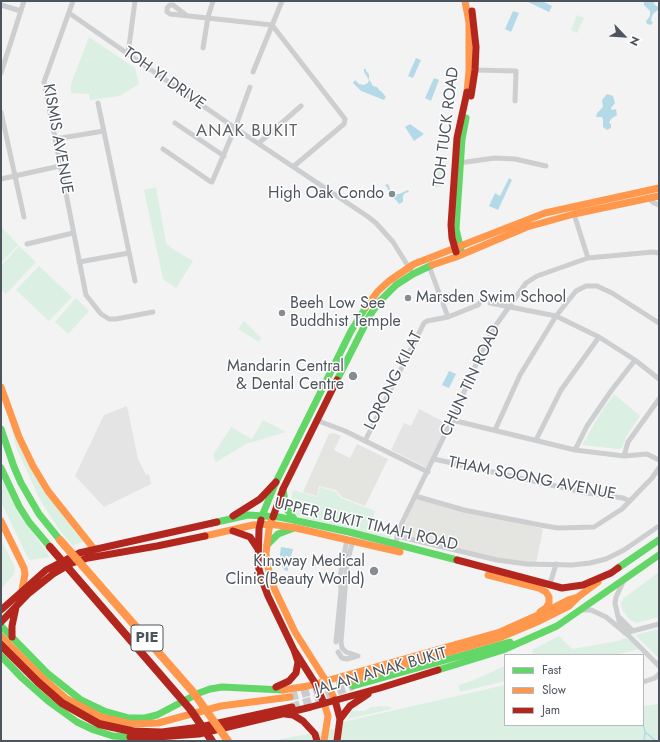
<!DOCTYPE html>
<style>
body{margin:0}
#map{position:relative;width:660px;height:742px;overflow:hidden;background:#f3f3f3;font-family:Jost,sans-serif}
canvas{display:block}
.frame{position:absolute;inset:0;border:2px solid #4c545d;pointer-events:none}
.legend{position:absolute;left:504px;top:654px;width:140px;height:72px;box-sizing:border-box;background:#fff;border:1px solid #b7bbbe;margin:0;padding:5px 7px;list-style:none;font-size:12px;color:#4c545d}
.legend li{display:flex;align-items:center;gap:8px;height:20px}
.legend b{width:20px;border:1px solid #b7bbbe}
.north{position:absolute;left:604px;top:16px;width:40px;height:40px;-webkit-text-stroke:3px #fff;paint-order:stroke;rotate:115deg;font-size:11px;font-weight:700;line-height:16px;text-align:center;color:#4c545d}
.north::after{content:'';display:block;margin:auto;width:14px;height:18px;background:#4c545d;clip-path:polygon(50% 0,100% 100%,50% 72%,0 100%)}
</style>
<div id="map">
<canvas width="660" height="742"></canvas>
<div class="frame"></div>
<ul class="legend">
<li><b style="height:5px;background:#63d668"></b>Fast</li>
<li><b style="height:5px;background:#ff974d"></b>Slow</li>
<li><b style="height:5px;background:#b3261e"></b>Jam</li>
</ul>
<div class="north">N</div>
</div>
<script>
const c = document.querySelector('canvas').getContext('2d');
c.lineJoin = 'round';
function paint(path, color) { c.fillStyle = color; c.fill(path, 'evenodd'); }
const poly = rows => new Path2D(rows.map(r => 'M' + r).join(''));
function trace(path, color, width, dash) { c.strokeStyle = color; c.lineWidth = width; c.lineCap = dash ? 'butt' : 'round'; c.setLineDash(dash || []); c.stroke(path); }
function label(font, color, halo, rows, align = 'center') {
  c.font = font + ' Jost,sans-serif'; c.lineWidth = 3; c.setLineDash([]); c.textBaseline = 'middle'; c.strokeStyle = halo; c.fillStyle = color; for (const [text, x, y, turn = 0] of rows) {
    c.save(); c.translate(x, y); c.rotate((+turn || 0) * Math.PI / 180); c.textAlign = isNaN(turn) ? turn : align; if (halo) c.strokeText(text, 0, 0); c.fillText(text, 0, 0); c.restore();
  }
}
const commercial = poly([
 [334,433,341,436,334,450,350,458,357,444,388,459,365,506,342,497,336,490,319,486,317,496,303,492,329,434],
 [417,496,543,529,536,564,498,559,400,535]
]);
const education = poly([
 [127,406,138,459,146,475,149,474,151,484,104,507,75,476,104,415],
 [419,409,448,424,427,468,391,450,404,423,411,426]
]);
const green = poly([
 [577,15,584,18,577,33,571,30],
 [89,37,135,68,139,84,120,96,90,100,89,94,71,93,71,84],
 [435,170,443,171,441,187,434,187],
 [156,187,166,243,171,248,193,261,176,288,163,279,144,190],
 [1,226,18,245,1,263],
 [19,246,36,262,6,294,1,289,1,266],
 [39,266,72,297,49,321,16,290],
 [76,298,89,311,68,334,55,322],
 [244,321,261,338,259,342,238,329],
 [614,394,640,416,626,437,622,448,618,449,582,445,600,414],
 [6,409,20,446,84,541,73,546,58,528,39,498,17,449],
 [263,420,286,432,246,444,216,462,213,455,231,427,252,439],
 [1,464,24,521,50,557,29,560,1,502],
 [320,487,336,492,341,498,375,511,370,531,391,536,389,540,383,541,295,515,292,508,291,500,293,490,317,497],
 [1,540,15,567,14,574,1,589],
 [659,572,659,617,636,623,629,619,622,610,621,603,624,598],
 [659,629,659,658,635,635],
 [559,636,572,649,618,641,625,638,630,640,639,649,615,655,532,655,533,653,532,650],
 [505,666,505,681,460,692,458,685,469,682],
 [505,685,505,725,643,725,643,706,659,704,659,741,272,741,343,727,343,722],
 [381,706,390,707,391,709,348,719,351,711,364,711,372,707]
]);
const water = poly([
 [526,1,542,1,552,6,549,12],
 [644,1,654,1,654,4,658,7,658,10,654,13,652,16,651,21,653,22,651,25,647,24,646,21,650,16,650,11,644,5],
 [513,11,519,13,511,32,505,29],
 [416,58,421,60,413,78,408,76],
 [364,69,366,69,366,71,369,74,369,79,373,86,377,87,380,91,381,91,386,97,384,100,361,91,353,83,355,80,359,84,364,85,368,83,369,80,364,72],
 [434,78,439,80,431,101,425,98],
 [607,94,613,96,615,103,611,108,612,110,616,109,617,115,611,119,609,123,611,124,611,128,607,130,603,127,603,119,602,117,596,117,597,113,603,107,602,100],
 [410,124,424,134,414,141,405,127],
 [509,178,512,180,498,210,489,206,495,193,500,196],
 [388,184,391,191,395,194,399,194,408,190,409,192,405,193,403,196,403,202,399,204,396,200,390,196,388,189,385,185],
 [449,371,456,374,449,388,442,385],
 [281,547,293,549,291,557,287,557,285,566,288,567,288,571,284,570,284,568,282,567,280,554]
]);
const stream = poly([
 [643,724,645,732,644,741],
 [645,732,656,741]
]);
const primaryTunnel = poly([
 [290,697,351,680],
 [292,707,353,686]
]);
const street = poly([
 [73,1,44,82,86,295,101,314,109,319,116,319,153,312],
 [1,5,21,11],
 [69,13,235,128,367,216,376,223,393,242,413,274],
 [186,15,173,5,170,5,167,8,167,12,170,14,272,25],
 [272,25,345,119,344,124,294,166],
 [203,48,208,17,213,1],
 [128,54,135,1],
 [475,70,516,71,515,101],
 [253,72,282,1],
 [1,73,24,1],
 [98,103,135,281],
 [1,112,24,217],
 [175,123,224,156],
 [55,139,104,131],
 [259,143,301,106],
 [163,149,211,182,212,182,235,128,250,87],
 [459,163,495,158,515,159,546,166],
 [1,179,60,166],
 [647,197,654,203,659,205],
 [574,214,588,258],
 [27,244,73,233],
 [79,262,129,253],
 [429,266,448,317],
 [490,303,556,316,599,337,635,360,659,379],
 [316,420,345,431,428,472],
 [452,420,575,450,624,456,647,454,659,460],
 [495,430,520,375,556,316,576,291,586,286,597,286,612,293,659,323],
 [536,440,561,390,599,337],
 [365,441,424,323,427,321,448,317,478,305,481,301,481,299],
 [575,450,587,426,611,391,635,360],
 [624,456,628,442,659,399],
 [434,459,587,493,623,498,630,501],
 [415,496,464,510,540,525,558,528,594,527,622,509,652,478,659,468],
 [397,536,497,560,527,564,572,565,590,563,606,559,624,550,659,526],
 [353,540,347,563,341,642,342,648,346,652,358,656],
 [395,545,400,527,452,420,480,355,496,325,526,283,537,276,588,258,653,252,659,253],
 [624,580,616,597,615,603,619,621,628,633],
 [550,584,556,564],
 [583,610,591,610,606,617,629,636,659,666],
 [618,616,632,630],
 [625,633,659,624],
 [336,642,341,590,340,577,347,539],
 [338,652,342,658,347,659,357,656],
 [643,682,655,678,659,674]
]);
const fast = poly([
 [461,250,456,229,462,139,466,118],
 [337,380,370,315,380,301,396,285,413,274,432,265],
 [1,429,14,467,21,483,39,514,60,540],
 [1,468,19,506,29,522,50,547],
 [283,489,286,508,295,520],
 [262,516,276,482,351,331,366,307],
 [217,522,248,515,279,517,349,532,457,560],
 [267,545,278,534,294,528],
 [618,568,659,540],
 [1,626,47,673,81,700,104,711,129,718,145,718,157,715,199,693,210,689,222,687,283,690],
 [1,656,22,678,48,701,77,722,94,730,113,736,130,737],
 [438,670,503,650,557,626,659,555],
 [353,686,510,642]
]);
const slow = poly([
 [465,1,469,22,469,71,467,92],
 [432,265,456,257,527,227,574,214,659,196],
 [366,307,378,291,389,281,414,264,545,213,659,188],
 [1,387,19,437,33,466,48,491,94,549],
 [272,519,269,529,266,553,267,564,274,588,295,632,326,681,335,700],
 [1,521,24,568,25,574,22,590],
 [205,536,253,525,270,524,296,528,400,552],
 [488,575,539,588,546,592,549,597,549,603,546,608,540,612],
 [351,680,499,638,537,622,569,606,578,597],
 [283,690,308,686,500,632,547,611,568,600,578,597,598,582],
 [324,703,328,716,324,741],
 [130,724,158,723,221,706,290,697]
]);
const jam = poly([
 [471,96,475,70,476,47,472,11],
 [456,252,452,238,451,225,457,138,467,92],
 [233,516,260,499,276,482],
 [273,517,283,489,337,380],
 [261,520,259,529,258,565,262,580,268,596,294,650,315,683,324,703],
 [233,531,250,537,258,549],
 [457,560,562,588,583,585,611,573,618,568],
 [1,610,46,570,79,553,217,522],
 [1,622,28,594,53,574,72,563,88,558,157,546,205,536],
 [12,637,12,626,16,607],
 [276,687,289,681,296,673,298,662,294,650],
 [335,700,340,719,337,741],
 [285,714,293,715,303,721,315,734,317,741],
 [340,719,350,706,368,694],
 [131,731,162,732,200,727,292,707],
 [130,737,144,738,199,734,311,707,380,688,438,670]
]);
const slowBridge = poly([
 [60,540,193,692,228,741],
 [1,637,42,678,66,699,102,718,130,724]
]);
const jamBridge = poly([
 [50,547,190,709,212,741],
 [1,645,38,682,62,703,99,724,131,731]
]);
const markers = [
 [392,194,4,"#868c92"],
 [408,298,4,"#868c92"],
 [282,313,4,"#868c92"],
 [353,376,5,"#868c92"],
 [374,571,5,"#868c92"]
];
const shields = [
 [147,638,32]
];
const shieldNames = [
 ["PIE",147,638]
];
const streetNames = [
 ["TOH YI DRIVE",164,79,35],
 ["TOH TUCK ROAD",447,127,-83],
 ["KISMIS AVENUE",57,139,80],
 ["LORONG KILAT",394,381,-63],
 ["CHUN TIN ROAD",471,381,-65],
 ["THAM SOONG AVENUE",532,479,11],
 ["UPPER BUKIT TIMAH ROAD",366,525,13],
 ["JALAN ANAK BUKIT",381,672,-16]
];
const poiNames = [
 ["High Oak Condo",384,194],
 ["Marsden Swim School",416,298,"left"],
 ["Beeh Low See",290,304,"left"],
 ["Buddhist Temple",290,322,"left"],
 ["Mandarin Central",344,367],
 ["& Dental Centre",344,385],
 ["Kinsway Medical",365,562],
 ["Clinic(Beauty World)",365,580]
];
const neighbourhoodNames = [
 ["ANAK BUKIT",247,132]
];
paint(commercial, '#e4e4e1');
paint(education, '#e5e4e4');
paint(green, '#dbefe3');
paint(water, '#b4dae8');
trace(stream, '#b4dae8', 1.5);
trace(primaryTunnel, '#c9cbce', 8, [8, 4]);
trace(street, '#cdced0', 5);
trace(fast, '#63d668', 7);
trace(slow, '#ff974d', 7);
trace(jam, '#b3261e', 7);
trace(slowBridge, '#ff974d', 8);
trace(jamBridge, '#b3261e', 8);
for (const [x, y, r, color] of markers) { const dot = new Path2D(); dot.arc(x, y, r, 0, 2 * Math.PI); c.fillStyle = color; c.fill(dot); trace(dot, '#fff', 1.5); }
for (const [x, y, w] of shields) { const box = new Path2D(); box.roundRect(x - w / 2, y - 13, w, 26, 3); c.fillStyle = '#fff'; c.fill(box); trace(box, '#4c545d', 1); }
label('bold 15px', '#4c545d', null, shieldNames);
label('16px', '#4c545d', '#fff', streetNames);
label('16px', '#4c545d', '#fff', poiNames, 'right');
c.letterSpacing = '1px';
label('17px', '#5f6266', '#fff', neighbourhoodNames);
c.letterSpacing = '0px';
</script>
